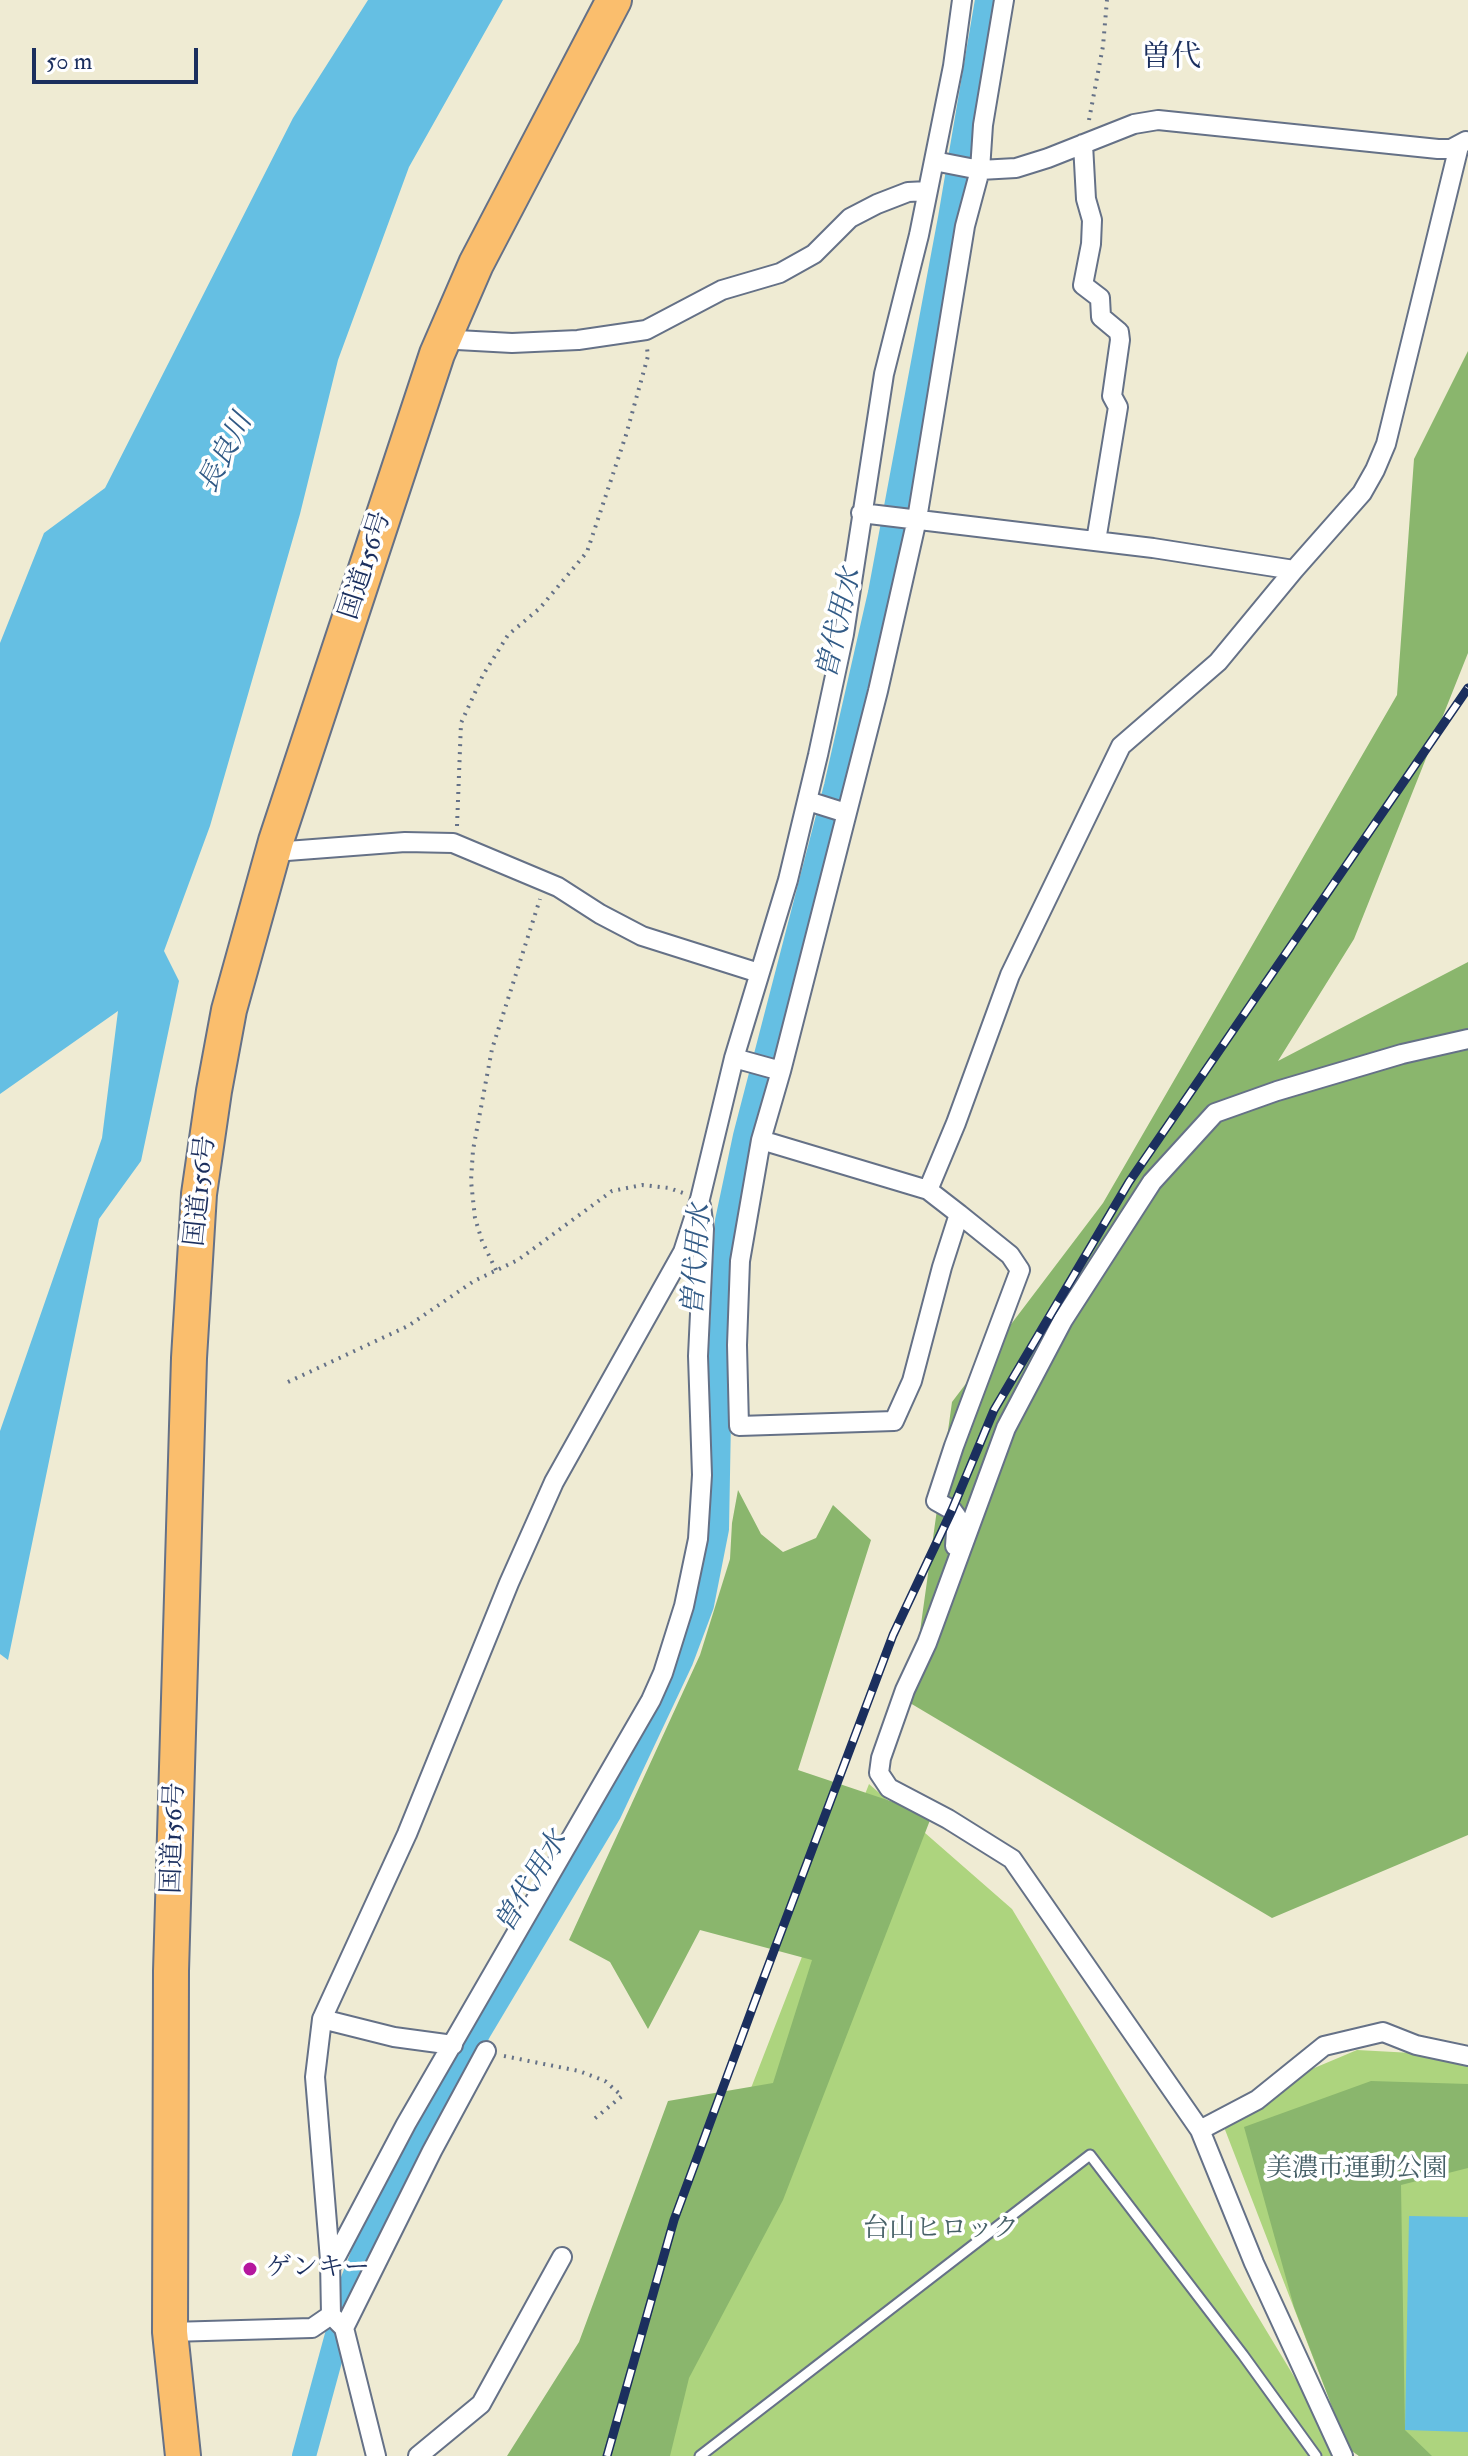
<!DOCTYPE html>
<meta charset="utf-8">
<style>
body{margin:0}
#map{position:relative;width:1468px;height:2456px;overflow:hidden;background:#efebd3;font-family:"IM FELL Double Pica",serif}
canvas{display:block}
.scale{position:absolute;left:32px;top:48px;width:166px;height:36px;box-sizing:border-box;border:4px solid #1b2f5e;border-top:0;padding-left:10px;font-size:24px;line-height:28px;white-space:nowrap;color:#1b2f5e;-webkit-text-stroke:6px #fff;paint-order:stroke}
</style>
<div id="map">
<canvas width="1468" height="2456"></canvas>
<div class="scale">50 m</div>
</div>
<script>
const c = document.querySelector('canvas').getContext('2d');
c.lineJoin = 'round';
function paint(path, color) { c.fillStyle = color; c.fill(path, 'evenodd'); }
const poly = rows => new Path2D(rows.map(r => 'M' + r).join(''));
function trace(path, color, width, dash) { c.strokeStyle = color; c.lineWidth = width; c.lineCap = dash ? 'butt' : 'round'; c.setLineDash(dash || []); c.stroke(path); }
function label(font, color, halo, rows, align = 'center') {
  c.font = font + ' "IM FELL Double Pica","Noto Serif JP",serif'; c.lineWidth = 7; c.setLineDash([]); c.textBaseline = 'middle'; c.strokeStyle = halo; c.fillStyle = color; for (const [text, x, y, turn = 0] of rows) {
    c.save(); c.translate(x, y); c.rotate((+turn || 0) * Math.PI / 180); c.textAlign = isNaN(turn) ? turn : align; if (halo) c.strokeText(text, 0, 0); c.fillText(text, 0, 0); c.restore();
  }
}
const green = poly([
 [869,1784,1012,1909,1342,2456,627,2456,687,2253],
 [1357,2050,1468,2056,1468,2456,1359,2456,1348,2448,1217,2109]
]);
const forest = poly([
 [1468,351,1468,653,1354,939,1278,1061,1468,962,1468,1835,1272,1918,910,1703,952,1402,1103,1203,1397,695,1414,459],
 [738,1490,761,1534,783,1552,816,1538,833,1505,871,1540,798,1770,932,1815,783,2200,689,2378,670,2456,507,2456,579,2342,668,2101,773,2083,812,1960,700,1930,648,2029,610,1962,569,1940,700,1655,730,1559,732,1523],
 [1371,2081,1468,2084,1468,2168,1401,2185,1405,2430,1432,2456,1359,2456,1348,2448,1294,2307,1244,2127]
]);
const water = poly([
 [368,0,503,0,409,167,338,360,300,514,210,826,164,951,179,981,141,1161,99,1219,8,1660,0,1654,0,1431,102,1138,118,1011,0,1094,0,643,44,533,105,488,293,118],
 [1409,2216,1468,2217,1468,2432,1405,2430]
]);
const canal = poly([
 [304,2456,350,2287,374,2225,480,2030,610,1812,681,1661,702,1605,717,1529,720,1365,727,1221,745,1136,836,786,880,593,950,218,987,0]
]);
const path = poly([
 [1089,120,1103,46,1107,0],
 [457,826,461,723,483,675,508,635,540,608,587,552,626,435,648,356,647,348],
 [496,1270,482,1241,475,1218,471,1181,473,1150,492,1049,540,899],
 [288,1382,408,1326,474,1281,518,1260,612,1191,642,1185,669,1188,683,1193],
 [504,2056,579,2071,605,2081,622,2096,593,2120]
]);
const lane = poly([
 [700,2456,1090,2155,1243,2355,1316,2456]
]);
const street = poly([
 [1083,144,1086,199,1092,220,1091,244,1083,285,1100,298,1101,317,1119,332,1120,340,1112,396,1118,407,1096,541],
 [934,161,980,170,1016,168,1048,158,1134,124,1158,120,1438,149,1451,149,1466,141],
 [446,335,457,340,512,343,578,340,646,330,722,290,780,273,814,254,850,218,877,204,908,192,928,191],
 [861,513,1153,548,1294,570],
 [808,801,846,813],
 [274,852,405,842,453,843,558,887,600,914,642,936,759,973],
 [734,1058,781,1071],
 [761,1140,928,1190,959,1214,942,1267,912,1381,894,1421,739,1426,737,1345,740,1261,761,1140,781,1071,878,691,917,519,965,226,980,170,983,125,1004,0],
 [928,1190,956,1123,1010,975,1121,746,1218,662,1294,570,1362,493,1375,470,1386,444,1459,146],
 [955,1546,957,1517,952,1510,936,1501,954,1446,1020,1270,1010,1255,959,1214],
 [322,2019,394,2037,453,2045],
 [1200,2130,1257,2100,1324,2046,1383,2032,1416,2045,1468,2056],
 [330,2268,406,2124,651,1700,663,1673,684,1606,698,1539,702,1475,698,1356,704,1229,701,1206],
 [344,2328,432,2151,486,2051],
 [170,2332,312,2328,331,2315],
 [376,2456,344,2328,331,2315,330,2260,315,2077,322,2019,407,1834,509,1583,554,1482,683,1252,700,1199,734,1058,788,880,818,755,844,634,884,374,919,235,953,66,962,0],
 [418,2456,481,2404,562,2257],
 [1343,2456,1254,2263,1200,2130,1012,1859,948,1819,889,1788,879,1773,881,1758,905,1690,927,1643,1006,1428,1063,1320,1152,1182,1215,1113,1277,1091,1402,1054,1468,1039]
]);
const highway = poly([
 [183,2456,170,2332,171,1971,189,1358,199,1194,214,1091,229,1010,276,841,437,354,476,264,614,0]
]);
const rail = poly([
 [607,2456,674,2220,755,2001,893,1635,952,1510,994,1410,1129,1182,1468,688]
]);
const markers = [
 [250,2269,8,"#b5179e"]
];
const streetNames = [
 ["国道156号",367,566,-72],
 ["国道156号",202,1191,-84],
 ["国道156号",175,1838,-88]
];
const parkNames = [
 ["美濃市運動公園",1357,2170],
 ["台山ヒロック",941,2230]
];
const poiNames = [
 ["ゲンキー",266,2269]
];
const waterNames = [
 ["長良川",227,454,-63],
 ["曽代用水",841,624,-77],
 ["曽代用水",699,1260,-86],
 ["曽代用水",533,1883,-59]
];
const quarterNames = [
 ["曽代",1171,60]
];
paint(green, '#add47e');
paint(forest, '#8ab66d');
paint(water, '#65bfe3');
trace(canal, '#65bfe3', 24);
trace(lane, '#657187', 13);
trace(street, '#657187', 22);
trace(highway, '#657187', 38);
trace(path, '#657187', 4, [2, 6]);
trace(lane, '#fff', 9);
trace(street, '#fff', 18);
trace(highway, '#fabe6d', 34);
trace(rail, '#1b2f5e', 9);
trace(rail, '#fff', 6, [18]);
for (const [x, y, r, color] of markers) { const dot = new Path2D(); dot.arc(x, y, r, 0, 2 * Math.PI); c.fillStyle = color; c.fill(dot); trace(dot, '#fff', 3); }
label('26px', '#1b2f5e', '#fff', streetNames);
label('26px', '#476168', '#fff', parkNames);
label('26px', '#1b2f5e', '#fff', poiNames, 'left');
label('italic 28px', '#315a86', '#fff', waterNames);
label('30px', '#1b2f5e', '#fff', quarterNames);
</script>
